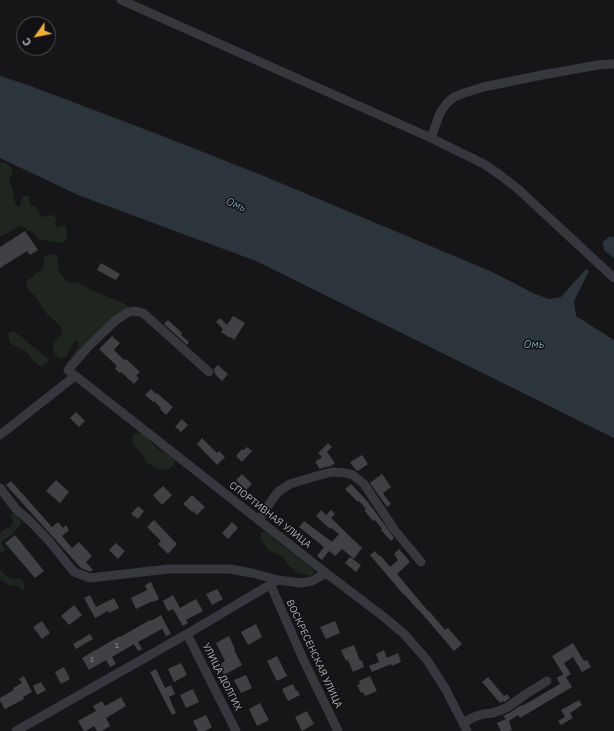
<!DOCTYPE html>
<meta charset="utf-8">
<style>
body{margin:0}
#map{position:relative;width:614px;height:731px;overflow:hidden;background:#161618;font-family:"IBM Plex Sans",sans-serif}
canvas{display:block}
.north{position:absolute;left:16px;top:16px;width:40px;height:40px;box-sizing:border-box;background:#111113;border:1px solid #4d4f55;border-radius:50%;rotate:237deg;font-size:11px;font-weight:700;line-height:16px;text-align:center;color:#a8adb8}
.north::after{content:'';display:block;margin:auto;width:14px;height:18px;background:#f2b134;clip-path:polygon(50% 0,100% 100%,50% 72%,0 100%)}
</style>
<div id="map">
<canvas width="614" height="731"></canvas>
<div class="north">С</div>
</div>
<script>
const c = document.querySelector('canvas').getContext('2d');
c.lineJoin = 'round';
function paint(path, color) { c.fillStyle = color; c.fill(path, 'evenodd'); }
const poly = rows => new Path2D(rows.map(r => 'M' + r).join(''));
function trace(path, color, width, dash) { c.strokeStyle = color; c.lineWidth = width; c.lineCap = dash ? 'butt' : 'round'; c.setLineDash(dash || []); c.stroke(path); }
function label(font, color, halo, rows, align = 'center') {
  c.font = font + ' "IBM Plex Sans",sans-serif'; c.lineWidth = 3; c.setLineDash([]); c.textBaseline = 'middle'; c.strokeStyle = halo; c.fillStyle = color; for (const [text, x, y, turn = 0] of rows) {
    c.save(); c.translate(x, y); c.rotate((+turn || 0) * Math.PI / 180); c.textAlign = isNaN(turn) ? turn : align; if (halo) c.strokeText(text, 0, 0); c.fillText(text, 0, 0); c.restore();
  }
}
const green = poly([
 [0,162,6,163,12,168,13,174,9,178,14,196,15,202,16,205,19,207,20,206,22,198,24,196,29,196,30,204,31,206,35,206,36,207,41,216,46,217,49,215,52,215,56,219,55,225,57,228,59,228,64,225,66,226,67,235,67,239,65,241,60,243,54,241,49,242,44,240,39,239,34,233,27,230,21,226,0,237],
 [51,254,56,255,57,256,58,260,58,270,66,281,69,282,79,283,95,292,125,304,129,307,129,311,67,365,66,363,74,354,78,347,78,344,77,341,74,342,67,356,62,359,59,358,55,355,53,351,53,344,62,333,62,330,60,326,47,314,35,296,29,291,27,287,27,281,33,277,35,273,40,271,43,267,44,263,44,260,45,257],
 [12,331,15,332,50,360,43,366,40,366,33,360,27,352,18,348,10,343,9,339,8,334],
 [135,433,142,433,159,450,172,457,175,462,174,465,169,469,160,470,147,463,140,451,135,446,132,440,132,436],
 [12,513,15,514,22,522,11,536,2,542,2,544,5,549,5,550,2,553,0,552,0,533,12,525,13,522,11,514],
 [265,532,312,568,314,571,313,574,311,576,296,572,289,566,282,556,268,550,260,538,261,533],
 [0,569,4,574,11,579,21,579,23,580,25,589,22,590,17,585,11,586,2,581,0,579]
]);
const water = poly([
 [0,76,25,84,160,135,264,176,490,271,535,294,549,299,561,297,586,269,589,271,574,301,576,316,614,340,614,438,256,261,78,195,0,158],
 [609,237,614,237,614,258,604,250,603,242]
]);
const building = poly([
 [25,231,38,250,30,255,27,251,0,268,0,247],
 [101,263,120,274,116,280,97,270],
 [233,316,245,323,234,340,231,337,230,338,221,332,223,329,216,322,220,318,227,325],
 [168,320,182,333,181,335,189,342,187,345,164,324],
 [112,336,120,343,114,350,124,360,126,359,140,372,136,376,139,378,134,384,121,372,120,373,115,369,117,366,99,349],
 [218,365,228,374,222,381,215,374,214,369],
 [151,389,156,394,157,393,173,407,166,415,160,409,161,408,154,401,153,402,145,395],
 [76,412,85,421,79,427,70,418],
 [182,419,188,425,181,432,175,427],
 [202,438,217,453,219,451,225,457,217,465,197,444],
 [328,443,332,447,327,452,335,463,331,466,322,468,320,469,315,462,322,457,318,453],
 [247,447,252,451,242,462,236,456,242,449,244,450],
 [362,455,368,464,358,471,355,469,350,462],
 [242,474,252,484,246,490,236,480],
 [382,474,391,487,383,493,384,494,384,495,391,504,387,507,370,483],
 [56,480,69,492,60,503,46,491],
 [11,481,52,527,58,522,63,528,66,525,69,530,62,536,72,548,79,542,92,556,86,562,93,570,90,572,81,568,6,485],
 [351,484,367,501,376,513,394,538,391,541,381,530,382,529,375,520,373,521,364,510,366,509,359,501,358,502,345,489],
 [163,486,172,495,162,505,153,495],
 [192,495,205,507,197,515,193,511,192,512,183,504],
 [138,506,144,511,138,519,131,514],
 [321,510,326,515,331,510,335,514,331,518,362,548,354,559,342,549,335,556,329,551,322,560,317,556,324,547,299,527,304,521,332,542,339,534,331,528,330,529,316,516],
 [154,520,177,544,168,554,158,544,161,541,147,527],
 [232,522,238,528,228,539,222,533],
 [15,535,44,571,35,578,5,543],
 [116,543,125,551,118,559,109,550],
 [399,549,410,562,397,574,428,611,429,611,445,630,448,628,462,644,454,651,418,609,417,609,404,594,403,594,370,555,375,551,379,556,380,555,390,567,398,560,394,554],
 [350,557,361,565,356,572,345,563],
 [151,582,159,599,153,602,153,601,136,609,131,598,147,590,145,585],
 [217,589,223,599,212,605,206,594],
 [90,595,96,607,114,598,119,608,109,613,108,611,95,618,84,598],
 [173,595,180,608,196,599,203,611,186,620,188,623,183,626,173,609,168,611,163,601],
 [74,605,82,615,69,625,61,616],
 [161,615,171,634,166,636,162,629,138,642,142,649,138,651,134,644,112,657,116,664,110,667,106,660,89,670,82,658,120,636,120,637,150,620,151,621],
 [42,621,50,633,42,639,33,627],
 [335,621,340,633,326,639,320,627],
 [256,624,262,637,248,645,241,632],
 [90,634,93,639,76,649,73,644],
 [229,636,235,649,234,650,242,665,224,675,219,665,225,661,216,643],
 [573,643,584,661,587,660,591,667,582,672,573,657,564,663,571,674,566,677,572,687,520,718,518,715,509,721,512,730,509,731,501,731,497,723,506,719,503,716,511,712,521,705,522,706,560,684,557,678,563,674,552,656],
 [354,645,360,661,362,660,364,667,353,672,348,660,346,661,341,650],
 [384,650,387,658,398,653,401,662,392,666,391,664,372,672,369,666,379,662,376,654],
 [277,656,287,676,277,681,267,661],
 [181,663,187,675,174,682,168,669],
 [64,667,70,679,61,684,55,672],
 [156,669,165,688,171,685,175,694,169,697,176,713,172,715,150,672],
 [246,675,252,688,241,693,234,680],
 [24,676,32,692,23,697,24,699,5,709,0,701,0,698,14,690,13,688,22,683,19,679],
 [370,676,377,691,365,696,363,692,361,693,357,685,360,684,359,681],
 [488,677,504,696,507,694,510,698,505,702,504,702,503,701,500,703,482,682],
 [41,682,46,690,37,695,33,686],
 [293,684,296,691,297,690,300,695,288,701,282,689],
 [193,689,199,702,186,708,180,695],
 [121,697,126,706,106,718,110,726,102,731,97,731,94,726,86,731,84,731,78,721,96,711,93,706,102,701,105,706],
 [579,700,582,705,570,713,573,718,561,725,558,721,565,717,561,710],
 [260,703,269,720,257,726,249,709],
 [307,711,314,724,302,731,295,717],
 [206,715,212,727,205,731,198,731,193,721]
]);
const minor = poly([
 [121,0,431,138,484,164,500,175,518,189,614,278],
 [431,138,440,113,447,103,454,97,464,93,483,87,542,75,598,65,614,64],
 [209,372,151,320,143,313,139,312,133,311,127,313,116,320,87,348,68,370,326,573,384,617,404,634,427,660,446,690,467,731],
 [0,435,75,376],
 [0,488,16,509,31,522,49,541,74,572,90,578,168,569,230,569,252,573,278,580,301,583,312,581,326,573],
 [259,520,272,500,278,492,290,484,320,475,332,472,346,473,353,475,364,484,388,520,393,528,421,562],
 [271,586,304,661,338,731],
 [187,634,236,731],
 [463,723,474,717,483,714,493,713,501,710,508,707,526,694,547,681],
 [16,731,187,634,278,580]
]);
const numberNames = [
 ["1",117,646],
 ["3",92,660]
];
const streetNames = [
 ["СПОРТИВНАЯ УЛИЦА",270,515,38],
 ["ВОСКРЕСЕНСКАЯ УЛИЦА",314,654,65],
 ["УЛИЦА ДОЛГИХ",222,677,63]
];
const waterNames = [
 ["Омь",236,205,23],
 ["Омь",534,345]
];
paint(green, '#1e261f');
paint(water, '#2c353c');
paint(building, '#404145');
trace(minor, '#37383d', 9);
label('8px', '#8e929b', null, numberNames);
label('10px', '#a8adb8', '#111113', streetNames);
label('italic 11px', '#7f9bb3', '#111113', waterNames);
</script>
